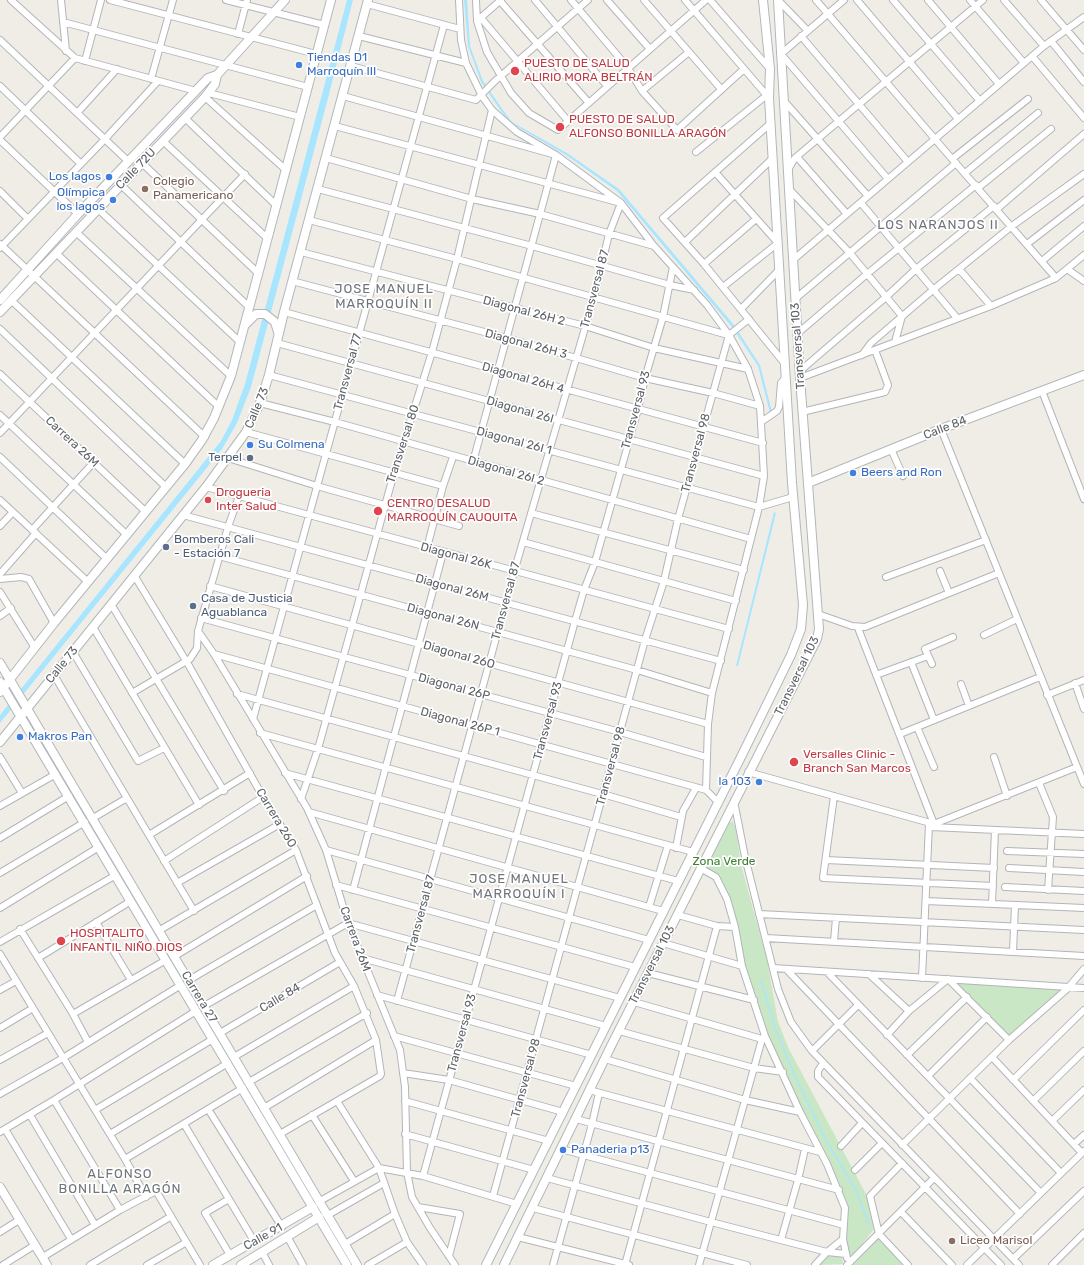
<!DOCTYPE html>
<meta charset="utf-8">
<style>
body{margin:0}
canvas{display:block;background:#f0ede7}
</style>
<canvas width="1084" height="1265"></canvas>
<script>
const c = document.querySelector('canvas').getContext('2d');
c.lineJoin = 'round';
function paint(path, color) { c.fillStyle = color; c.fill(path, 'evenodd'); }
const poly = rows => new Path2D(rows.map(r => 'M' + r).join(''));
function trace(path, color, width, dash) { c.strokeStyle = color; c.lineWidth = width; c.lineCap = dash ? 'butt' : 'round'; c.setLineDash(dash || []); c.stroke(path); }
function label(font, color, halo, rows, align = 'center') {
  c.font = font + ' Rubik,sans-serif'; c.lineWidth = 3.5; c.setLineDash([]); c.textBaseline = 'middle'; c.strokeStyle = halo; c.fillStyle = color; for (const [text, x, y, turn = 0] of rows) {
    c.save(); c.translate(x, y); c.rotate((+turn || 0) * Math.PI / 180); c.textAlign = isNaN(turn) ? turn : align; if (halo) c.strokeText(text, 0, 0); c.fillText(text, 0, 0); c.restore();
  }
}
const green = poly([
 [725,822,733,822,736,830,741,865,767,960,778,1022,789,1049,867,1196,874,1229,860,1247,847,1259,842,1255,841,1238,845,1208,793,1094,785,1072,767,1035,744,965,741,937,728,897,717,877,703,869],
 [948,979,1067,989,1009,1040],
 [878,1239,904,1265,852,1265],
 [827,1255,835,1256,842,1258,843,1264,818,1265]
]);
const water = poly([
 [347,0,353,0,327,102,251,387,237,423,222,449,0,723,0,715,221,441,232,420,245,384],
 [464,0,467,0,470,46,483,81,503,110,512,122,567,153,619,189,734,325,760,365,772,412,770,413,758,366,732,327,617,191,566,155,511,123,501,111,481,82,468,46],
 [774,512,776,513,738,666,736,666]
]);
const stream = poly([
 [761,980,775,1028,794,1074,827,1142,856,1190,869,1224]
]);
const street = poly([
 [11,0,75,58,196,91],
 [61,0,66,51],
 [110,0,316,54],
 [226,0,324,25],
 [459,0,461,40,466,63,482,96,492,110,517,132,556,155,621,203,654,246,707,305,729,335,748,369,760,406,764,476,759,507,712,693,708,724,706,790,717,801],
 [476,0,477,21,487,52,511,93,529,113,558,130,706,0],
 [535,0,607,86],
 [571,0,628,68,642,91,677,130,744,69],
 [607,0,650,49],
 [644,0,721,89],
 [685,0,769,98],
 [710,0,770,69],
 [778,0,808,31],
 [816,0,952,159,1056,278],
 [844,0,781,54,888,179],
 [857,0,958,119],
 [893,0,980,101],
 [928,0,999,84],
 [970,0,1024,63],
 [1004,0,1044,46],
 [1041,0,1084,50],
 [500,1,589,103],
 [367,4,460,29],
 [481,18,568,121],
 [478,20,501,0],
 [63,22,308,87],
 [238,34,247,0],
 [359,36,466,63],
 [801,36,908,162],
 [0,40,129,162],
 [1051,41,1084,82],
 [1032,56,1084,118],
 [85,61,101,0],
 [351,66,476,100,495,81,588,0],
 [151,79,173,0],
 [0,86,80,163],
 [642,91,689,52],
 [209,93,300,117],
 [343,96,556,155,473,462],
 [205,97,286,170],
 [784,101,868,196],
 [77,113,117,69],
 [185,118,276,205],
 [771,123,663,218,704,264,785,364],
 [335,126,621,203,609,234,594,297,514,572,397,1001],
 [0,137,75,58],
 [0,140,78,214],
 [163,141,267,238],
 [696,152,767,95],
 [797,157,847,214],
 [326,158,472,199,540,214,654,246],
 [952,159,1028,99],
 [142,163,258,273],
 [789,168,795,158,983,0],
 [715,172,778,243,723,287],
 [965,173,1038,113],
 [121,185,249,307],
 [978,188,1051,129],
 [318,189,532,246,670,285,694,290],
 [789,189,849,252,902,316,895,342],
 [0,191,28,219],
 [861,203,957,318],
 [98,209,240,342],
 [997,209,1084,134],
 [309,220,457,259,728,335],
 [76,232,231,376],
 [685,242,773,158],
 [0,244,205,437],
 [1027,244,1084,200],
 [0,248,105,139,158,81],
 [301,252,585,326,654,348,748,369],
 [56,253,219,407],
 [793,260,1044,46,1084,17],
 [1042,261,1084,226],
 [704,264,756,219],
 [959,269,991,306],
 [1067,269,1084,281],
 [292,281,507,338,645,378,713,393,760,406],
 [795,299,956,163],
 [11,300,185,464],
 [741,309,780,269],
 [284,312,763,443],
 [0,329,166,487],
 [798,333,867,274,976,185],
 [729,335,749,319],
 [277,343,764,476],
 [862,355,871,343,934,289,1012,226,1084,174],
 [800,371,886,297,916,269,994,206],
 [0,374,145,511],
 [269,375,759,507,793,497],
 [800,378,991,306,1056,278,1084,255],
 [1042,391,1084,499],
 [260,403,335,422,751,539],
 [802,412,885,392,888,385,875,350],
 [0,415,126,534],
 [761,422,777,411,779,407,781,383,786,377],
 [941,429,1084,784],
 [246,432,443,486],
 [0,433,245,174],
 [891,449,903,476],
 [0,457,106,558],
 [228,458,317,486,459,526],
 [206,487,729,629],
 [0,500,88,582],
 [531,513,744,570],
 [183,515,721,661],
 [0,526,13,512],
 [32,530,94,462],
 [523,542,736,601],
 [427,548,443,486,453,457],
 [219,556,637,670,712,693],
 [940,571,949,593],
 [0,574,36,533],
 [134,575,188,664,263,797,296,850,335,953,354,986,376,1040,381,1074,380,1076,280,1134],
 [886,577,986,540],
 [0,579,21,577,29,579,54,623],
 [210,586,708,724],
 [0,592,35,648],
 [111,604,224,791],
 [818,614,852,626,865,627,999,573],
 [0,616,11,608],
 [201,618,620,732,706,757],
 [93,627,199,805],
 [858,628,934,824],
 [198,631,214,654,307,808,326,850,348,923,400,1050,405,1087,407,1172,412,1197,430,1228,455,1265],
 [984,635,1017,619],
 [73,652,138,761,164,748],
 [214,654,706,790],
 [911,662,934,720],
 [932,664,925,649,953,637],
 [54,675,194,911],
 [876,675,928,656],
 [1075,683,1084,709],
 [961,684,969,706],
 [132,693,190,659,197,648,198,631,228,527,239,496],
 [237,694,613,797,681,817],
 [1047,695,1084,680],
 [253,719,444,25],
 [917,727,934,767],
 [260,733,693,852],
 [900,734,1040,677],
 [0,757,22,793],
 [994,757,1007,796],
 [748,772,934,824,1077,767],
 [285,773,678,881],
 [1039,783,1053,817,1048,890],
 [834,796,823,878,993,886],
 [301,799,318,749,394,473,432,352,457,259,492,110],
 [734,801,745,857,778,989,791,1022,812,1051,1019,1265],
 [0,806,56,774],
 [309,812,663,911],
 [93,818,127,798],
 [931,827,1084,834],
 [149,835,250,773],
 [0,838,69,796],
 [676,848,683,811,696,788],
 [326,850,649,940],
 [1007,851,1084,854],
 [826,860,994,868],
 [164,861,263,797],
 [1009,868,1084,872],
 [702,869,716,877,727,899,735,927,742,966,765,1036,800,1112,827,1164,845,1208,843,1239,827,1252,815,1265],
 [0,873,85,822],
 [177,883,280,824],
 [336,885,635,967],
 [1005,887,1084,891],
 [353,890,443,553],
 [926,901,1084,908],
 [992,904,995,830],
 [649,907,668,845],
 [0,908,99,847],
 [759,914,1084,930],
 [678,915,717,926,735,927],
 [96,922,131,980],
 [20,929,73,1014,88,1042],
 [160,930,296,850],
 [766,938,1084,956],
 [834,941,836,918],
 [0,942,116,875],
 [663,943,742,966],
 [1013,952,1015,905],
 [0,954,125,1159,146,1197],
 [175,956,307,876],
 [38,958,131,901],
 [362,958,606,1026],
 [773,968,1084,988],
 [786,969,1020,1214],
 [827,972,1041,1193],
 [648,973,754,1000],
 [869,974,909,1011],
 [922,978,929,824],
 [948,979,1009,1040],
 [189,980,317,905],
 [0,990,16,981],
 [377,995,592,1055],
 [634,1002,762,1039,764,1037],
 [204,1006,348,923,620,998],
 [73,1014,166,960],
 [0,1028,33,1008],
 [619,1031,754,1068,783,1072],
 [220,1033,340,962],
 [887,1035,909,1011,948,979],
 [394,1036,576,1086],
 [812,1051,858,1005],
 [907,1055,967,997],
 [234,1057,354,986],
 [992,1057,1082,1153],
 [605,1059,745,1100,800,1112],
 [0,1060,48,1033],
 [823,1063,818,1071,818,1077,1001,1265],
 [403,1073,449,1080,563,1112],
 [928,1076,987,1017],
 [970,1078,1061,1173],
 [1013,1080,1084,1010],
 [249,1082,367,1013],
 [589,1090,820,1152],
 [0,1094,63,1058,181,985],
 [54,1100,120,1210],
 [337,1101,379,1168,395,1214,407,1242,423,1265],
 [405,1101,549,1141],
 [1033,1101,1084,1051],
 [264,1108,376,1040],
 [208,1109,282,1227],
 [95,1110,213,1039],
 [30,1115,95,1225],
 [312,1115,354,1181],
 [576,1119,839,1190],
 [1052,1121,1084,1090],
 [184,1124,254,1241],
 [5,1129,71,1239],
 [0,1132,54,1100,196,1011],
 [110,1134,228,1063],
 [405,1134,534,1170],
 [1074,1144,1084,1135],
 [902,1145,1009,1040,1067,989,1084,969],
 [841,1146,862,1123],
 [561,1149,844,1225],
 [125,1159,243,1088],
 [902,1163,870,1196,879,1234,908,1265],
 [379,1168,423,1176,517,1204],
 [855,1170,882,1143],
 [423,1176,575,621,584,590,595,562,638,409,645,378,663,317,673,267],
 [547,1178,711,1222,827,1252,846,1254],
 [493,1196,645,640,664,581,678,519,729,335],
 [229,1199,205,1213,230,1255],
 [320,1201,379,1168],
 [418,1207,460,1214,449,1256],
 [533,1208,747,1265],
 [901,1212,952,1265],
 [328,1215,384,1183],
 [0,1232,19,1220],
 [287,1236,303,1265],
 [518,1237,629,1265],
 [843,1239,847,1258],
 [781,1240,798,1180,805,1149],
 [345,1244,395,1214],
 [262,1252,269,1265],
 [43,1257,120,1210,156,1191,200,1265],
 [1013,1259,1084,1191],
 [3,1265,35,1245],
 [90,1265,170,1217],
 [147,1265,185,1243],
 [368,1265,407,1242],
 [553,1265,592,1124,599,1093],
 [625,1265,717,926],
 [699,1265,762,1039],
 [847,1265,934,1178],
 [967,1265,1084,1151],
 [1052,1265,1084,1233]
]);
const secondary = poly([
 [0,300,78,214,208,78,217,75],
 [0,312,205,97,215,84,217,75,285,0],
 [246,324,256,314,265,314,275,322,278,332],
 [808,483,941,429,1084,375],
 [0,663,357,1265],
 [0,682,347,1265],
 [0,692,54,623,185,464,202,440,214,418,231,376,240,342,331,0],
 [0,742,206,487,246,432,260,403,269,375,284,312,368,0],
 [0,1187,47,1265],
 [213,1265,313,1207],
 [241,1265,319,1217],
 [486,1265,741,757,791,655,801,629,803,605,792,483,769,98,770,69,763,0],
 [504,1265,611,1046,817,639,819,629,800,378,778,0]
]);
const markers = [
 [299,65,4,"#3f7fe0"],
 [515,71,5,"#e0444e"],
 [560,127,5,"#e0444e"],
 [109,177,4,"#3f7fe0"],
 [145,189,4,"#8d6e63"],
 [113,200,4,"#3f7fe0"],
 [250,445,4,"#3f7fe0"],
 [250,458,4,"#5c6f8a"],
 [853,473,4,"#3f7fe0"],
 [208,500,4,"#e0444e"],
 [378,511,5,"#e0444e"],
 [166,547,4,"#5c6f8a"],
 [193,606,4,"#5c6f8a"],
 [20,737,4,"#3f7fe0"],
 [794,762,5,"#e0444e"],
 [759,782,4,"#3f7fe0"],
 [61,941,5,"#e0444e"],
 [563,1150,4,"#3f7fe0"],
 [952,1241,4,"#8d6e63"]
];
const shopNames = [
 ["Tiendas D1",307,58],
 ["Marroquín III",307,72],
 ["Los lagos",101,177,"right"],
 ["Olímpica",105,193,"right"],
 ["los lagos",105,207,"right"],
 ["Su Colmena",258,445],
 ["Beers and Ron",861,473],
 ["Makros Pan",28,737],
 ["la 103",751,782,"right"],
 ["Panaderia p13",571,1150]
];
const healthNames = [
 ["PUESTO DE SALUD",524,64],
 ["ALIRIO MORA BELTRÁN",524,78],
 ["PUESTO DE SALUD",569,120],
 ["ALFONSO BONILLA ARAGÓN",569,134],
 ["Drogueria",216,493],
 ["Inter Salud",216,507],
 ["CENTRO DESALUD",387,504],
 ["MARROQUÍN CAUQUITA",387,518],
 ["Versalles Clinic -",803,755],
 ["Branch San Marcos",803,769],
 ["HOSPITALITO",70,934],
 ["INFANTIL NIÑO DIOS",70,948]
];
const streetNames = [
 ["Calle 72U",136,169,-46],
 ["Transversal 87",595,289,-75],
 ["Diagonal 26H 2",524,311,15],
 ["Diagonal 26H 3",526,344,15],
 ["Transversal 103",798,346,-94],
 ["Transversal 77",348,372,-75],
 ["Diagonal 26H 4",523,378,16],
 ["Calle 73",257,408,-67],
 ["Diagonal 26I",520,410,16],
 ["Transversal 93",636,410,-75],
 ["Calle 84",945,428,-21],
 ["Diagonal 26I 1",514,441,15],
 ["Carrera 26M",72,442,43],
 ["Transversal 80",403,444,-72],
 ["Transversal 98",696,453,-75],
 ["Diagonal 26I 2",506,471,16],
 ["Diagonal 26K",456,556,15],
 ["Diagonal 26M",452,588,15],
 ["Transversal 87",506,601,-75],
 ["Diagonal 26N",443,617,15],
 ["Diagonal 26O",459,655,16],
 ["Calle 73",62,665,-51],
 ["Transversal 103",797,676,-64],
 ["Diagonal 26P",454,687,15],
 ["Transversal 93",548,721,-75],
 ["Diagonal 26P 1",460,722,15],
 ["Transversal 98",611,766,-75],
 ["Carrera 26O",276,818,59],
 ["Transversal 87",421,914,-75],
 ["Carrera 26M",355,939,70],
 ["Transversal 103",652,965,-63],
 ["Carrera 27",199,997,59],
 ["Calle 84",280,998,-31],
 ["Transversal 93",462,1033,-75],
 ["Transversal 98",526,1078,-75],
 ["Calle 91",263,1237,-29]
];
const educationNames = [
 ["Colegio",153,182],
 ["Panamericano",153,196],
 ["Liceo Marisol",960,1241]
];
const serviceNames = [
 ["Terpel",242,458,"right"],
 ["Bomberos Cali",174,540],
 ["- Estación 7",174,554],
 ["Casa de Justicia",201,599],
 ["Aguablanca",201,613]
];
const parkNames = [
 ["Zona Verde",724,862]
];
const neighbourhoodNames = [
 ["LOS NARANJOS II",938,225],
 ["JOSE MANUEL",384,289],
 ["MARROQUÍN II",384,304],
 ["JOSE MANUEL",519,879],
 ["MARROQUÍN I",519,894],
 ["ALFONSO",120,1174],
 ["BONILLA ARAGÓN",120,1189]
];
paint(green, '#c9e7c4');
paint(water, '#a8e6ff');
trace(stream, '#a8e6ff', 1.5);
trace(street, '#b2b5b9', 8);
trace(secondary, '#b3b7bb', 10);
trace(street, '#fff', 6);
trace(secondary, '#fff', 8);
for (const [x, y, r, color] of markers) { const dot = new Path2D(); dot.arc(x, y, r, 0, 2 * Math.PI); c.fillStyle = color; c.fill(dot); trace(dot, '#fff', 1.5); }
label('12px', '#366cbe', '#fff', shopNames, 'left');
label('12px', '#be3a42', '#fff', healthNames, 'left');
label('12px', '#5e6367', '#fff', streetNames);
label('12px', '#785e54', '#fff', educationNames, 'left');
label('12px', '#4e5e75', '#fff', serviceNames, 'left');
label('12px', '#3c8034', '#fff', parkNames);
c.letterSpacing = '1px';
label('13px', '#6f7579', '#fff', neighbourhoodNames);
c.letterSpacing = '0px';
</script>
